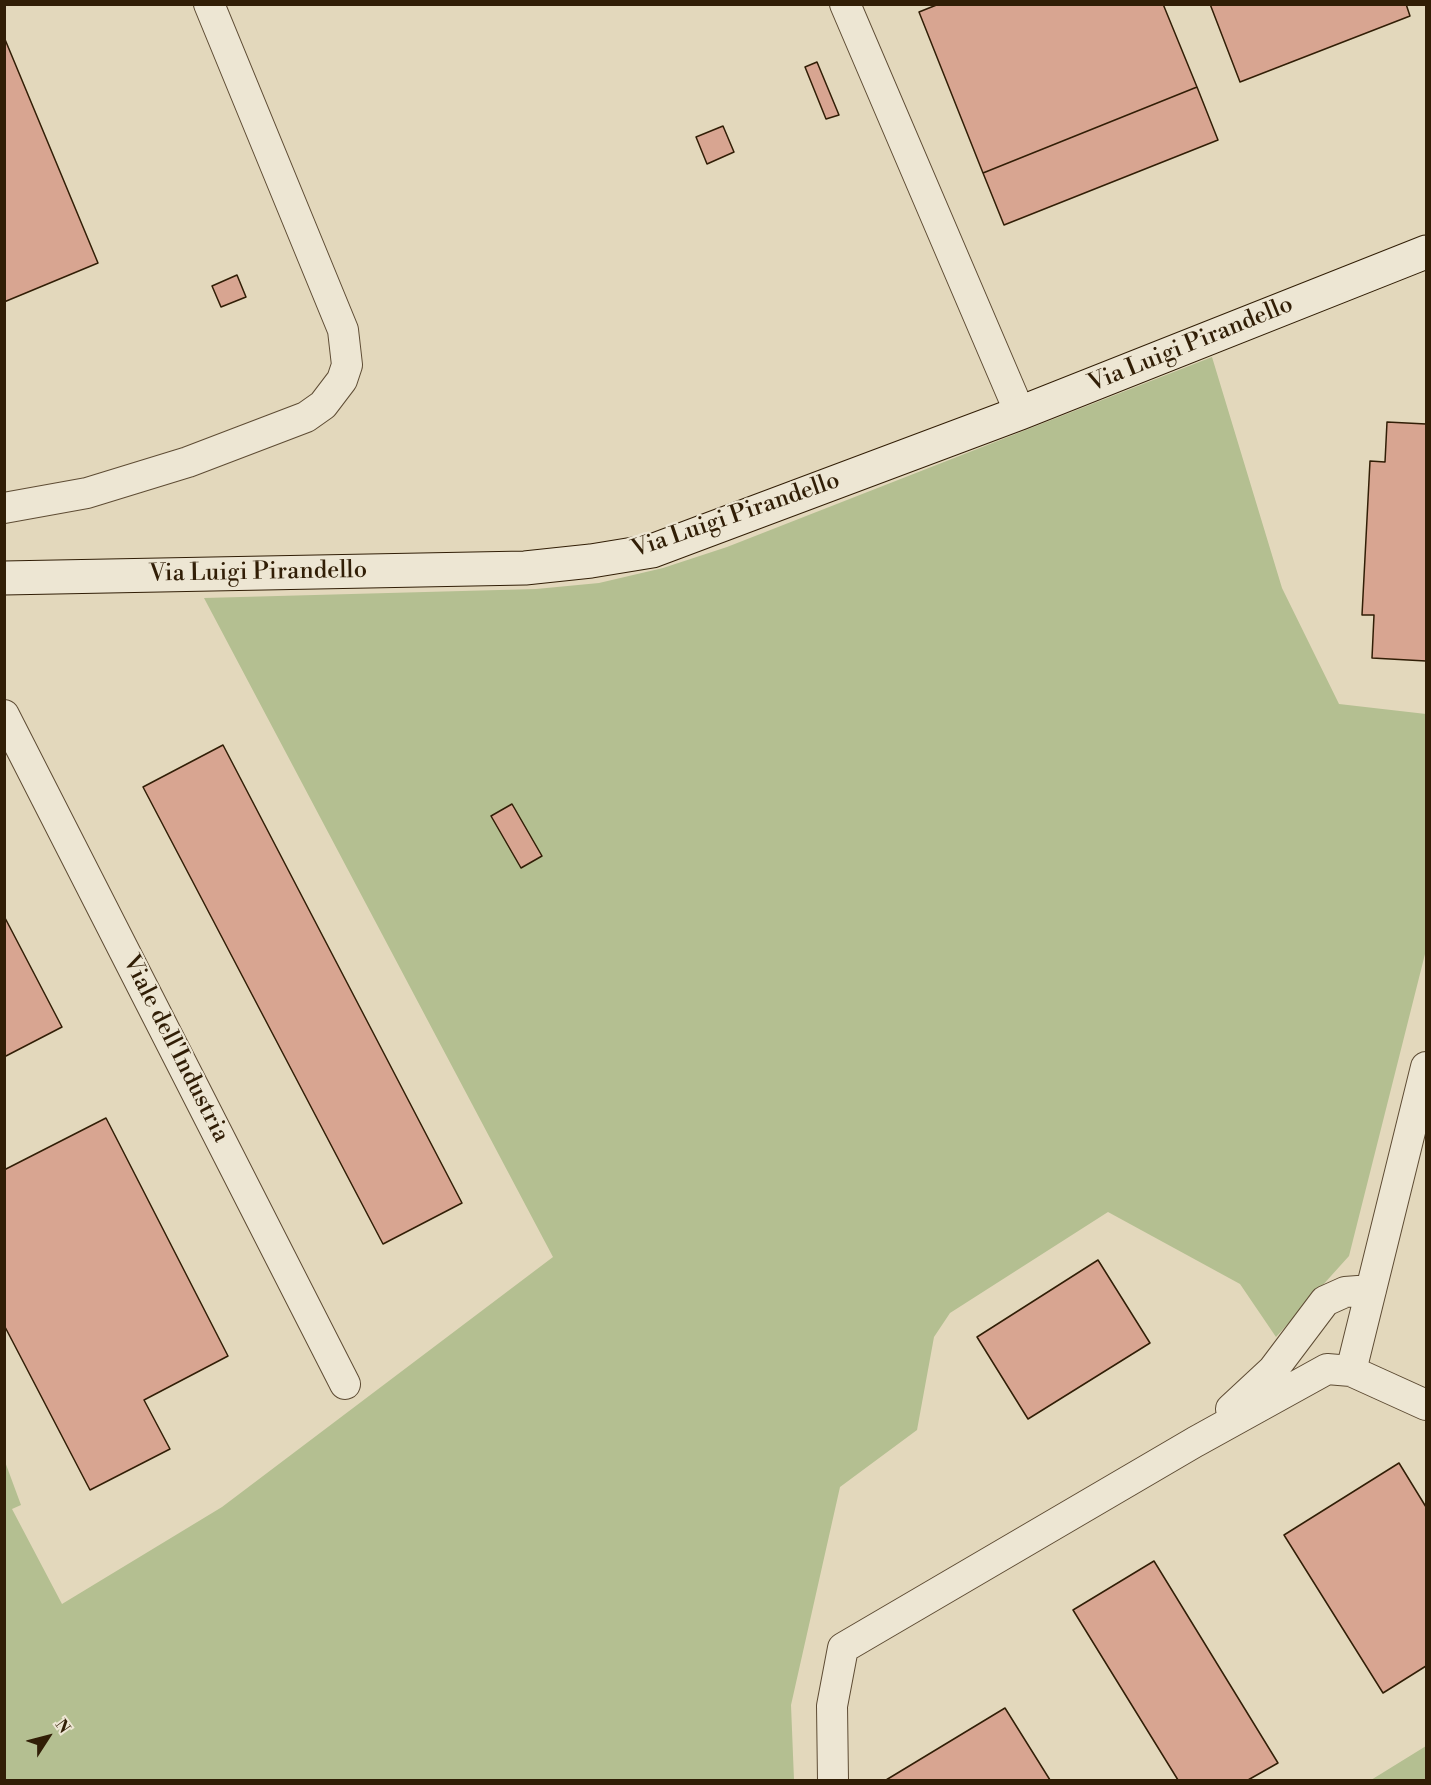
<!DOCTYPE html>
<style>
body{margin:0}
#map{position:relative;width:1431px;height:1785px;overflow:hidden;background:#e3d8bc;font-family:"Libre Bodoni",serif}
canvas{display:block}
.frame{position:absolute;inset:0;border:6px solid #311e06;pointer-events:none}
.north{position:absolute;left:18px;top:1707px;width:60px;height:60px;-webkit-text-stroke:4px #ede6d3;paint-order:stroke;rotate:54deg;font-size:16px;font-weight:700;line-height:24px;text-align:center;color:#311e06}
.north::after{content:'';display:block;margin:auto;width:21px;height:27px;background:#311e06;clip-path:polygon(50% 0,100% 100%,50% 72%,0 100%)}
</style>
<div id="map">
<canvas width="1431" height="1785"></canvas>
<div class="frame"></div>
<div class="north">N</div>
</div>
<script>
const c = document.querySelector('canvas').getContext('2d');
c.lineJoin = 'round';
function paint(path, color) { c.fillStyle = color; c.fill(path, 'evenodd'); }
const poly = rows => new Path2D(rows.map(r => 'M' + r).join(''));
function trace(path, color, width, dash) { c.strokeStyle = color; c.lineWidth = width; c.lineCap = dash ? 'butt' : 'round'; c.setLineDash(dash || []); c.stroke(path); }
function label(font, color, halo, rows, align = 'center') {
  c.font = font + ' "Libre Bodoni",serif'; c.lineWidth = 4.5; c.setLineDash([]); c.textBaseline = 'middle'; c.strokeStyle = halo; c.fillStyle = color; for (const [text, x, y, turn = 0] of rows) {
    c.save(); c.translate(x, y); c.rotate((+turn || 0) * Math.PI / 180); c.textAlign = isNaN(turn) ? turn : align; if (halo) c.strokeText(text, 0, 0); c.fillText(text, 0, 0); c.restore();
  }
}
const green = poly([
 [1212,357,1282,588,1339,704,1426,714,1426,950,1349,1256,1276,1337,1240,1284,1108,1212,950,1313,934,1337,917,1430,840,1487,791,1705,794,1780,5,1780,4,1459,21,1505,12,1509,62,1604,222,1507,553,1257,204,598,536,589,599,583,663,568,727,547],
 [1426,1746,1426,1780,1371,1780]
]);
const building = poly([
 [939,4,1163,4,1197,87,983,173,919,12,939,4],
 [1210,4,1406,4,1410,16,1240,82,1210,4],
 [4,37,98,263,4,302,4,37],
 [817,62,839,115,826,119,805,67,817,62],
 [1197,87,1218,140,1004,225,983,173,1197,87],
 [723,126,734,152,707,164,696,137,723,126],
 [237,275,246,297,221,307,212,286,237,275],
 [1387,422,1426,424,1426,661,1372,658,1374,615,1362,615,1370,461,1385,462,1387,422],
 [223,745,462,1203,383,1244,143,787,223,745],
 [512,804,542,856,521,868,491,816,512,804],
 [4,916,62,1027,4,1057,4,916],
 [106,1118,228,1356,144,1400,170,1449,90,1490,4,1325,4,1170,106,1118],
 [1098,1260,1150,1343,1028,1419,977,1337,1098,1260],
 [1399,1463,1426,1507,1426,1666,1383,1693,1284,1535,1399,1463],
 [1154,1561,1278,1763,1248,1780,1178,1780,1073,1610,1154,1561],
 [1005,1708,1050,1780,886,1780,1005,1708]
]);
const street = poly([
 [845,4,1020,413],
 [4,508,87,493,188,462,306,417,323,405,342,380,347,365,343,330,209,4],
 [4,715,345,1384],
 [1351,1371,1426,1067],
 [1231,1409,1273,1370,1325,1301,1345,1292,1371,1290],
 [833,1780,832,1706,843,1648,1195,1442,1327,1369,1351,1371,1426,1405]
]);
const secondary = poly([
 [4,578,525,568,591,561,652,551,1020,413,1426,252]
]);
const streetNames = [
 ["Via Luigi Pirandello",1191,345,-22],
 ["Via Luigi Pirandello",736,516,-19],
 ["Via Luigi Pirandello",258,573,-1],
 ["Viale dell'Industria",175,1049,63]
];
paint(green, '#b4bf91');
paint(building, '#d8a591');
trace(building, '#311e06', 1.5);
trace(street, '#5e4c34', 32);
trace(secondary, '#311e06', 35);
trace(street, '#ede6d3', 30);
trace(secondary, '#ede6d3', 33);
label('24px', '#311e06', '#ede6d3', streetNames);
</script>
